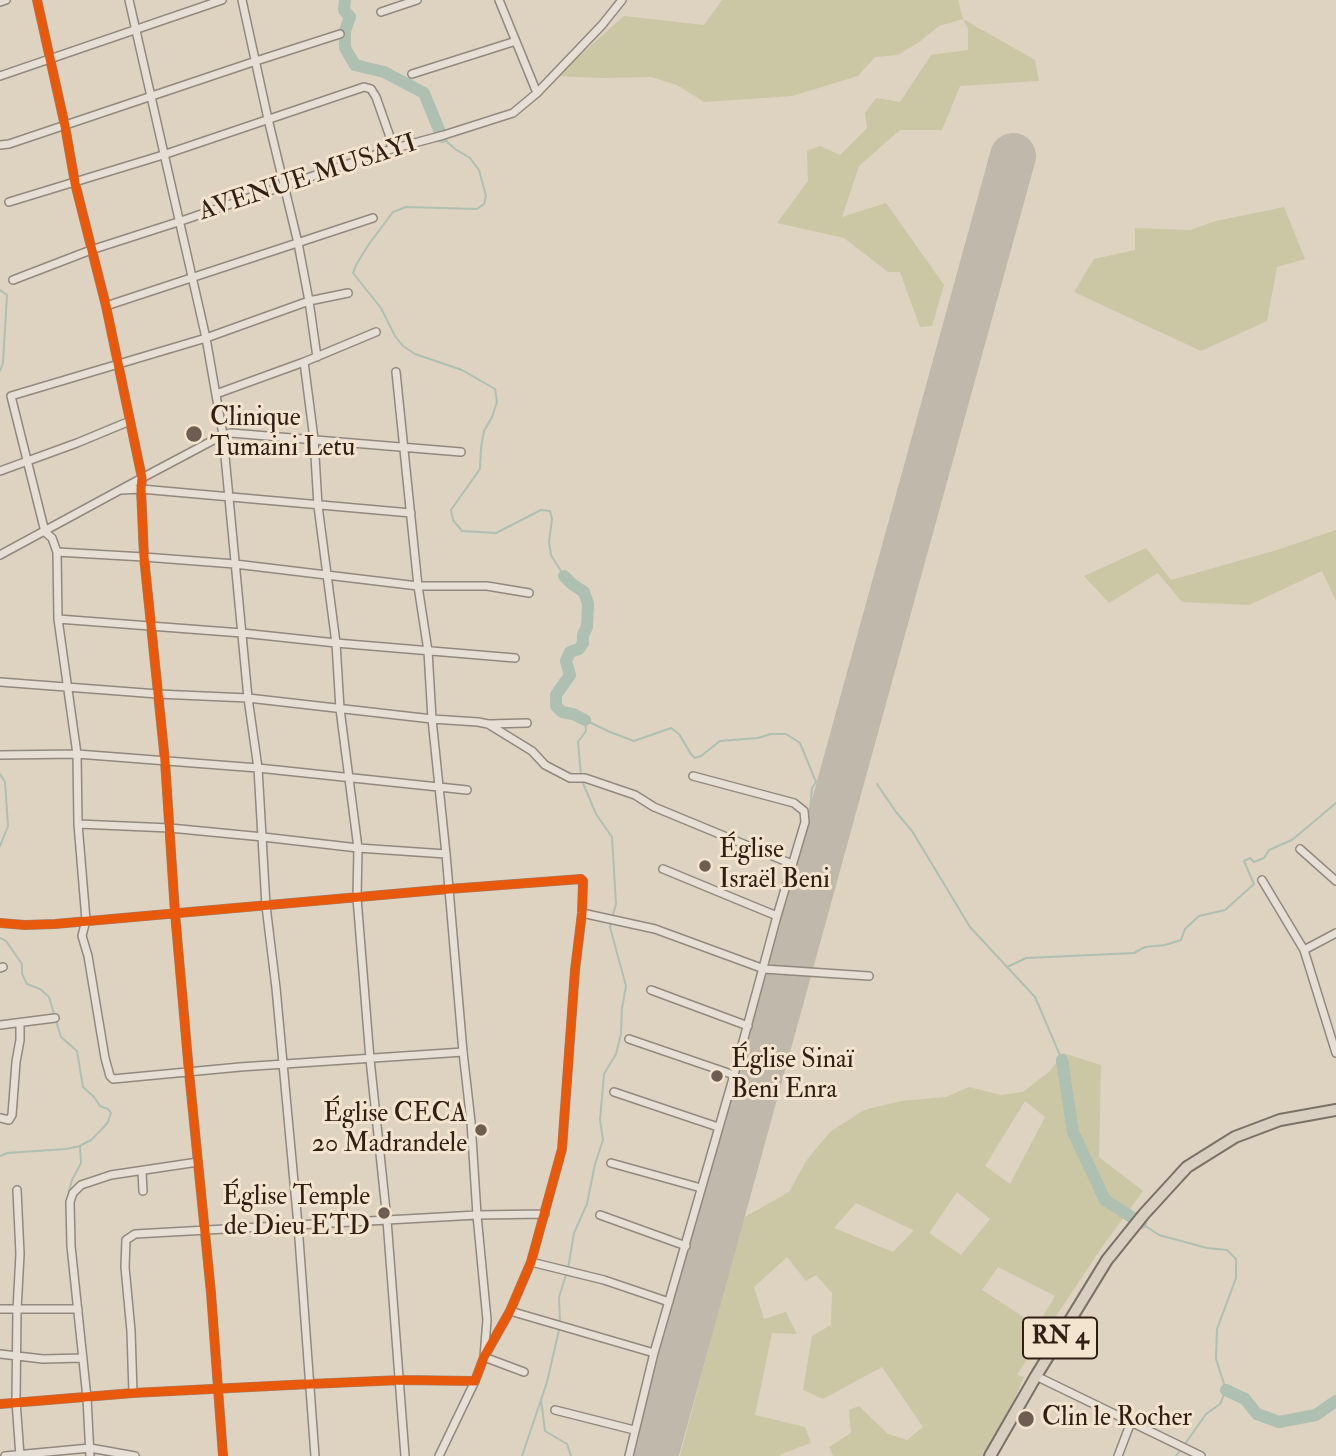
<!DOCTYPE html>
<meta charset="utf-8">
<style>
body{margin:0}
canvas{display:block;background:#ded2c1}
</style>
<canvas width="1336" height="1456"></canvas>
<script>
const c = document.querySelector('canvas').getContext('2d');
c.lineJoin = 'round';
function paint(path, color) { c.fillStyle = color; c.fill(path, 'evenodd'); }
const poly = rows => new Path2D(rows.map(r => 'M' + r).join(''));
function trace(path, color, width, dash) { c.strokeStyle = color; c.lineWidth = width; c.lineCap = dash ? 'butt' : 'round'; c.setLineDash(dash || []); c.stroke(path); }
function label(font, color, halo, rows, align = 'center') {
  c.font = font + ' "IM FELL Double Pica",serif'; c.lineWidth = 6; c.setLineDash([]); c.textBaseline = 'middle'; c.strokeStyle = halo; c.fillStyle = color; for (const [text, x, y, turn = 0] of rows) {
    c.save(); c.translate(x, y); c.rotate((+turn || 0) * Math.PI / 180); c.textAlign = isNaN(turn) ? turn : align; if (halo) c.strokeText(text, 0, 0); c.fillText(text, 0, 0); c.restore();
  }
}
const green = poly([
 [722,0,958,0,963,19,1035,60,1039,81,960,86,942,130,900,130,859,166,842,217,886,203,944,285,932,326,920,327,900,272,888,272,844,238,777,223,808,181,807,151,820,146,840,155,867,128,865,113,876,98,900,102,931,55,968,50,968,29,963,19,939,26,919,42,898,55,875,57,858,76,792,96,704,102,677,85,651,77,602,78,557,76,624,16,704,25],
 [1284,207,1305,259,1277,267,1267,321,1201,351,1074,292,1094,259,1135,250,1135,228,1190,230,1216,221],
 [1336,530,1336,601,1322,571,1249,605,1182,602,1158,573,1109,603,1084,576,1146,548,1171,580,1277,550],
 [1063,1053,1101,1065,1099,1157,1143,1191,1102,1247,1017,1375,1024,1377,989,1456,833,1456,829,1447,851,1433,849,1410,859,1406,888,1434,907,1440,923,1427,882,1367,823,1399,803,1390,812,1336,831,1325,832,1293,816,1275,806,1281,787,1257,754,1287,764,1319,786,1312,797,1334,772,1333,755,1415,805,1427,811,1443,781,1454,780,1456,680,1456,743,1218,789,1192,806,1161,830,1132,864,1110,901,1101,946,1097,969,1087,1001,1095,1023,1092,1050,1071],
 [1025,1101,1045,1117,1010,1184,985,1166],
 [957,1192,990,1219,961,1255,929,1233],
 [856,1203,913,1230,913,1231,893,1252,834,1228],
 [998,1267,1055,1296,1037,1326,982,1290]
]);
const stream = poly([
 [444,139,455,149,470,158,479,170,486,196,484,204,477,209,406,207,393,212,369,244,356,265,353,273,381,308,395,336,403,346,415,354,462,370,495,389,497,402,492,417,484,431,481,448,480,469,451,510,453,520,462,531,496,533,541,510,550,511,552,519,549,542,551,555,564,576],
 [0,290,7,295,3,363,0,371],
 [0,774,5,782,8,826,0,846],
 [581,776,578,742,586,731,585,720,610,732,634,741,671,728,679,734,691,754,695,758,701,756,720,741,758,738,771,734,786,734,800,743,816,782,812,788,809,821],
 [582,781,596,814,612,837,616,904,612,918],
 [877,784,896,812,912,831,970,927,1035,997,1062,1060],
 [0,938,6,941,22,964,22,974,27,984,40,989,49,997,61,1037,77,1051,83,1087,94,1097,100,1106,108,1109,111,1113,108,1122,103,1128,91,1140,80,1146,66,1149,7,1153,0,1156],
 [767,965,795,866],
 [1007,967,1026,958,1134,953,1145,947,1165,945,1181,940,1185,929,1199,916,1225,910,1254,884,1244,861,1250,858,1254,862,1264,858,1269,850,1292,840,1336,803],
 [757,1003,766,971],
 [69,1191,72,1180,81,1163,80,1146],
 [1141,1223,1159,1235,1207,1248,1227,1250,1236,1259,1236,1278,1217,1329,1216,1359,1226,1390,1220,1404,1206,1414,1185,1444],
 [568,1269,574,1233,587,1204,595,1164,603,1140,600,1120,604,1074,616,1054,621,1034,622,1008,626,986,610,927,611,923],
 [560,1324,559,1297,566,1275],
 [541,1400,545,1431,567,1444,571,1456],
 [636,1441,728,1109],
 [522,1456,547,1382,559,1330],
 [1176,1456,1182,1448]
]);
const river = poly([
 [345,0,344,10,350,17,345,31,345,48,355,65,384,72,424,93,442,137],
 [564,576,572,584,584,592,588,604,587,627,583,635,583,643,579,649,570,652,566,661,570,675,556,695,556,706,562,712,573,714,585,720],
 [1062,1060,1073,1132,1105,1200,1141,1223],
 [1226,1390,1245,1399,1257,1414,1279,1422,1316,1415,1336,1401]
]);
const runway = poly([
 [655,1456,1013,156]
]);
const minor = poly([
 [37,0,65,126,75,183,106,306,142,478,141,489,144,557,165,761,175,913,189,1072,211,1293,223,1456],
 [129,0,206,338,223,435,248,698,258,768,266,906,276,988,298,1225,315,1456],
 [242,0,268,119,298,243,309,301,317,357],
 [499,0,537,93],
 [0,2,6,0],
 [381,12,417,0],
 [412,74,516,41],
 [0,76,222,0],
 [0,145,9,144,256,61,340,34],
 [9,202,163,155,364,87,371,89,376,97,389,134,392,149],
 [13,280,91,250,178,222,392,149,444,135,513,113,537,93,602,25,622,0],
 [348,293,309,301,206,338,11,396,45,532,52,538,57,552,58,619,77,754,78,824,86,920,82,936,88,956,105,1058,110,1076,113,1079,240,1067,463,1052],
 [106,306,373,218],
 [304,362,314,439,318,506,336,643,340,709,358,848,357,898,370,1059,387,1220,405,1456],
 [396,372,418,586,428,651,432,719,446,854,463,1052,471,1122,477,1215,487,1320,484,1357,524,1372],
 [216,394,304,362,376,332],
 [0,471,77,443,130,421],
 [121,490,141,489,411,513],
 [57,552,144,557,235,564,418,586,487,586,529,593],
 [0,555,142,478,223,435,231,433,461,452],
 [58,619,242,633,336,643,515,658],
 [0,682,158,694,248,698,432,719,478,722,488,724,532,751,545,765,570,778,585,778,635,795,654,807,792,864],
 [489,724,527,723],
 [0,755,77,754,258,768,467,790],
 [78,824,170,828,263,837,358,848,446,854],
 [1300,849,1336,881],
 [663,869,777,916],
 [1262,880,1304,950,1336,1053],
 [582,913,655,929,764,969,869,976],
 [0,923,25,925,55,924,449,889,581,879,583,881,582,913,575,970,562,1149,531,1262,510,1311,484,1357,475,1381,401,1380,310,1384,133,1393,0,1404],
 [1304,950,1336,933],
 [0,968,3,967],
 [651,990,748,1026],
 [0,1025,55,1018],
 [629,1039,734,1075],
 [614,1092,718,1127],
 [0,1118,9,1120,12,1115,16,1062,20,1040,20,1024],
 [611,1163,701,1188],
 [142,1171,143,1191],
 [17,1190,20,1254,17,1310,16,1401,20,1456],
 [600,1215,686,1246],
 [531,1262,604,1280,669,1302],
 [0,1309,78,1309],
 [510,1311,654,1353],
 [0,1354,43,1359,83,1358],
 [1036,1376,1201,1456],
 [133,1393,131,1331,125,1267,126,1240,135,1234,477,1215,545,1214],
 [555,1410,634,1430],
 [5,1456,90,1448,135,1456],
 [90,1456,87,1398,71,1246,70,1202,73,1193,81,1185,111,1175,198,1162],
 [439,1456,475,1381],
 [629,1456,654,1353,734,1075,777,916,805,822,804,811,794,803,693,776],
 [1118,1456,1131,1422]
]);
const highway = poly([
 [990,1456,1036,1376,1107,1260,1144,1214,1187,1167,1235,1137,1280,1120,1336,1110]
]);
const cycleway = poly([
 [37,0,65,126,75,183,106,306,142,478,141,489,144,557,165,761,175,913,189,1072,211,1293,223,1456],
 [0,923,25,925,55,924,449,889,581,879,583,881,582,913,575,970,562,1149,531,1262,510,1311,484,1357,475,1381,401,1380,310,1384,133,1393,0,1404]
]);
const markers = [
 [194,434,9,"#6e5d51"],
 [705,866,7,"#6e5d51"],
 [717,1076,7,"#6e5d51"],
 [481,1130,7,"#6e5d51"],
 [384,1213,7,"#6e5d51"],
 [1026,1419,9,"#6e5d51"]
];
const shields = [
 [1060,1338,74]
];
const shieldNames = [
 ["RN 4",1060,1338]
];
const streetNames = [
 ["AVENUE MUSAYI",308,179,-18]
];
const poiNames = [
 ["Clinique",210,419],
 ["Tumaini Letu",210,449],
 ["Église",719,851],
 ["Israël Beni",719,881],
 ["Église Sinaï",731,1061],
 ["Beni Enra",731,1091],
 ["Église CECA",467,1115,"right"],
 ["20 Madrandele",467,1145,"right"],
 ["Église Temple",370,1198,"right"],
 ["de Dieu ETD",370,1228,"right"],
 ["Clin le Rocher",1042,1419]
];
paint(green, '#cbc6a3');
trace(stream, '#adc0b2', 2);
trace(river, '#adc0b2', 12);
trace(runway, '#c1b8ac', 46);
trace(minor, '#92897e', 10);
trace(highway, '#7a7167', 14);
trace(minor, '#e5dfd6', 7);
trace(highway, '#d9cfc1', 10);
trace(cycleway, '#e8590c', 9);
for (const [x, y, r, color] of markers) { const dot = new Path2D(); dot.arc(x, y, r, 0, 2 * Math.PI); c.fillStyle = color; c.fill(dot); trace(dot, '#f2e4ce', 2.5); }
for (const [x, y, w] of shields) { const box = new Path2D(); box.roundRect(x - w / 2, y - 20.5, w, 41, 5); c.fillStyle = '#f2e4ce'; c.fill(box); trace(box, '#311e14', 2); }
label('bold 24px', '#311e14', null, shieldNames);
label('26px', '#311e14', '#f2e4ce', streetNames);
label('26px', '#311e14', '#f2e4ce', poiNames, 'left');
</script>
